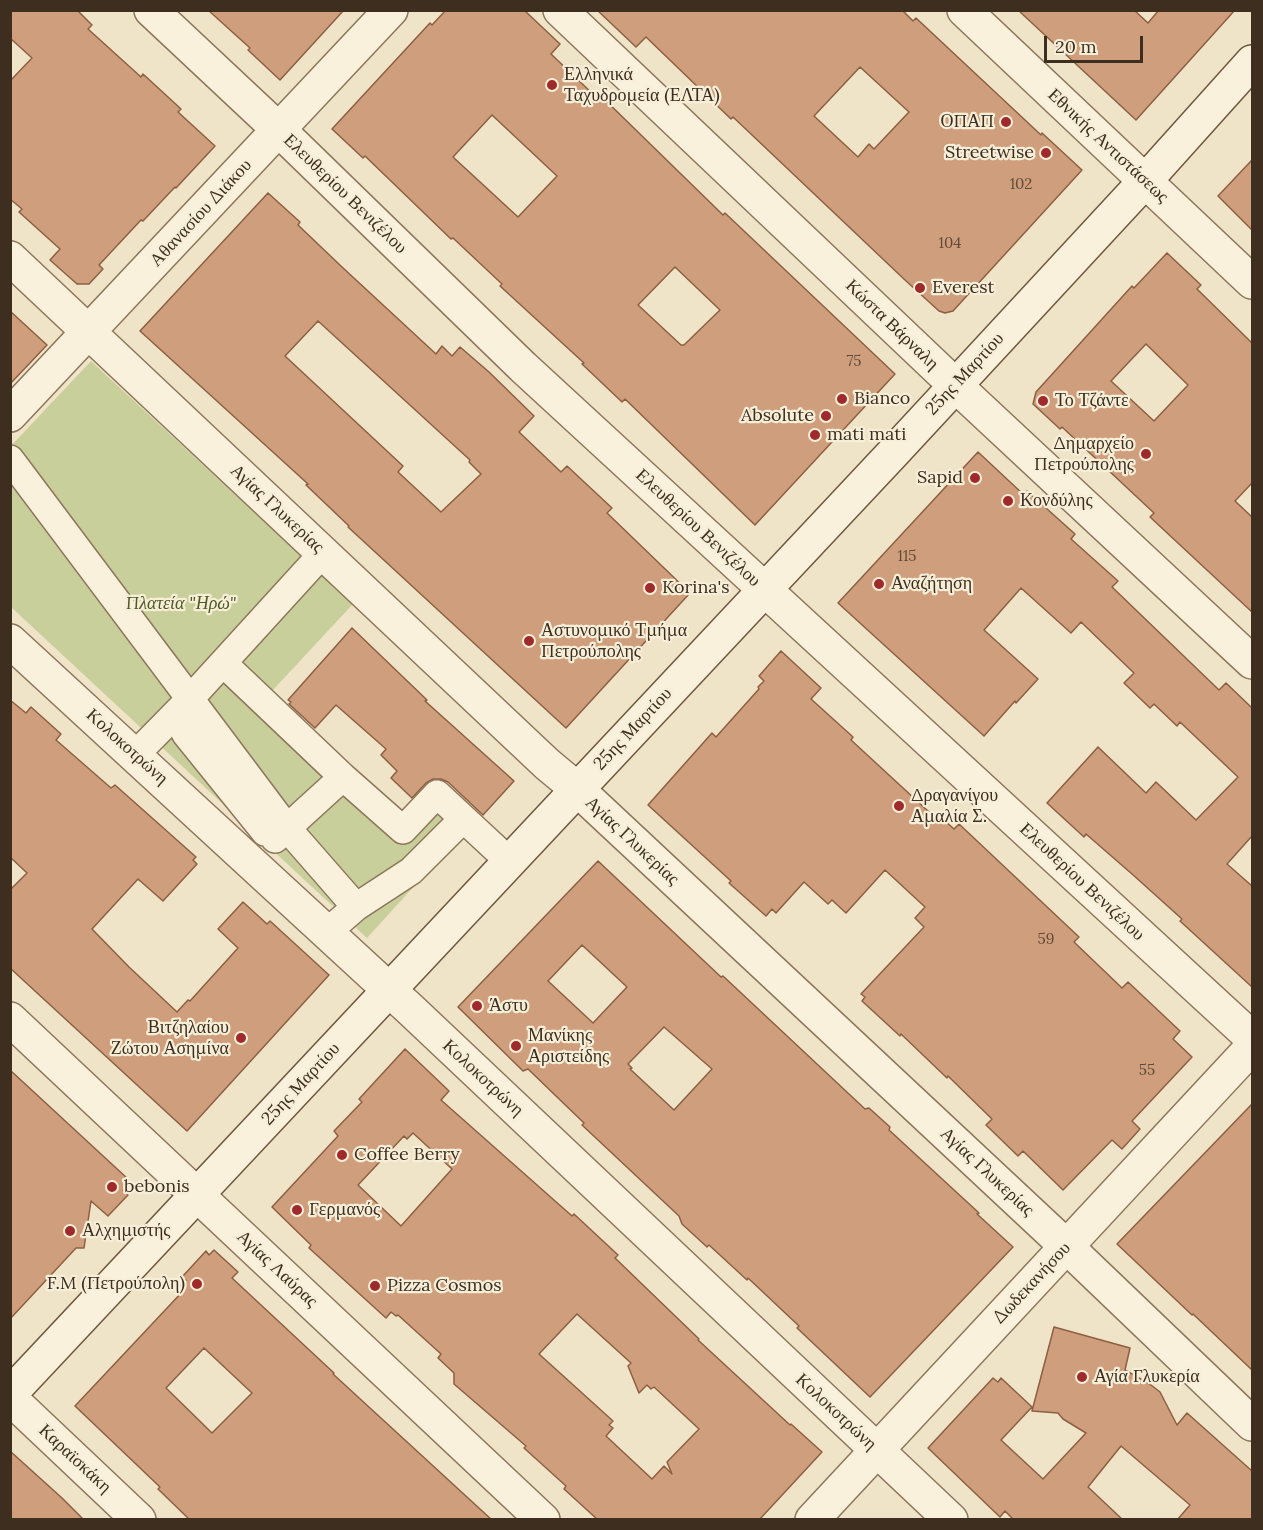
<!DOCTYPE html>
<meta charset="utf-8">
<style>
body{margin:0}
#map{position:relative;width:1263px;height:1530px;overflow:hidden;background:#f0e4c8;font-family:Lora,serif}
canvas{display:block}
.frame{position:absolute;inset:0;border:12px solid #3d2e20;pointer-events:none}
.scale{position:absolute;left:1044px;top:36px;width:99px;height:27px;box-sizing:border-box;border:3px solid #3d2e20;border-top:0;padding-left:8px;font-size:18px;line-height:21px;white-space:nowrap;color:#3d2e20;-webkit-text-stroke:4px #f7eed8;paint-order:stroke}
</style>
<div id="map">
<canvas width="1263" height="1530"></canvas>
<div class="frame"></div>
<div class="scale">20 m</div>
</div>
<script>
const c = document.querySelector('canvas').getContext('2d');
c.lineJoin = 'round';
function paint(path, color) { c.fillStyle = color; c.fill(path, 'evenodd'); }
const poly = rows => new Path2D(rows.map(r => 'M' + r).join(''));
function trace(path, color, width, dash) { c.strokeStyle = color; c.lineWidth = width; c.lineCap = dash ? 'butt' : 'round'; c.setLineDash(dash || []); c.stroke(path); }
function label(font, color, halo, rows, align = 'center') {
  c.font = font + ' Lora,serif'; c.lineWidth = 4.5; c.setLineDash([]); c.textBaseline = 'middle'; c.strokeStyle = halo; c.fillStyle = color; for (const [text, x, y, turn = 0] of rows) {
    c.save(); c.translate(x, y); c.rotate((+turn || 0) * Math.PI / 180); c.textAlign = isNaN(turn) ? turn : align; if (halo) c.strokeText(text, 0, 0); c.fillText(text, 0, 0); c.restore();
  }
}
const green = poly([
 [91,361,353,604,272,691,405,817,419,803,477,817,367,938,11,607,10,447]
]);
const building = poly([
 [10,10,77,10,92,25,88,29,141,77,143,74,181,109,178,112,215,146,176,188,175,187,143,221,141,220,99,265,103,269,89,284,77,284,50,260,60,249,19,212,22,209,10,199,10,81,32,58,10,38,10,10],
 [208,10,344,10,280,80,248,50,250,48,208,10],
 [446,10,524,10,560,44,551,54,596,97,599,94,723,215,725,213,895,374,755,525,625,399,622,402,582,364,584,363,500,286,502,284,453,238,451,239,365,156,363,158,332,129,430,23,432,25,446,10],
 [492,115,557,176,518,217,453,157,492,115],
 [675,267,720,310,684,345,681,345,638,305,675,267],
 [597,10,902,10,913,21,916,18,1041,135,1042,133,1082,170,953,311,945,313,939,311,905,280,733,117,731,119,646,37,636,47,597,10],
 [860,67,909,112,874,149,869,144,858,157,814,116,860,67],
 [1018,10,1134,10,1148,23,1159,10,1235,10,1136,120,1018,10],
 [1252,160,1252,230,1218,196,1252,160],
 [268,193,300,222,298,225,342,267,436,354,442,346,452,356,460,347,489,372,534,416,519,432,561,472,567,466,612,508,607,513,690,593,566,728,348,527,349,526,306,485,308,484,140,331,268,193],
 [318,321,470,460,469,462,481,474,441,512,398,472,403,466,285,356,318,321],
 [1167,253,1201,285,1197,289,1252,343,1252,483,1235,501,1252,517,1252,612,1150,517,1154,513,1062,427,1060,429,1033,404,1036,392,1132,286,1134,288,1167,253],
 [1146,344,1188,385,1154,421,1111,381,1146,344],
 [10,311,47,345,10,384,10,311],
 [978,452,1024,495,1027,491,1075,534,1071,539,1118,581,1112,587,1219,690,1226,683,1252,708,1252,836,1227,864,1252,886,1252,987,1180,921,1182,919,1132,874,1086,834,1084,837,1047,803,1098,747,1146,793,1156,782,1196,820,1238,777,1180,722,1177,726,1154,704,1150,708,1124,683,1134,673,1081,622,1071,633,1021,588,984,630,1038,679,1016,703,1015,701,984,736,838,603,978,452],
 [352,628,427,700,425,701,514,781,483,815,448,782,441,779,433,779,426,783,412,798,391,778,397,771,381,755,386,749,336,705,315,728,289,704,291,702,288,700,352,628],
 [781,651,821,688,811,699,853,737,851,740,941,823,944,820,954,829,959,824,1079,937,1074,942,1122,988,1128,982,1180,1031,1173,1039,1192,1057,1132,1121,1140,1129,1122,1149,1112,1140,1063,1190,1023,1151,1018,1156,986,1125,992,1119,948,1076,947,1078,901,1034,900,1036,862,1001,865,997,861,994,924,927,915,918,925,907,885,870,846,913,832,900,828,904,804,882,776,913,772,909,766,916,729,883,731,881,648,805,712,733,716,737,759,689,758,687,764,681,759,676,781,651],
 [10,700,26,713,31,707,61,734,56,740,111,788,115,785,196,857,193,860,197,864,163,901,138,879,92,929,129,967,177,1012,188,1000,190,1001,238,948,218,929,243,902,267,924,270,921,329,975,187,1131,10,968,10,890,27,873,10,857,10,700],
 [598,861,721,977,723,976,865,1109,869,1108,890,1127,889,1130,979,1213,977,1214,1013,1247,870,1397,797,1328,799,1326,748,1278,747,1280,709,1245,707,1247,682,1224,679,1216,582,1125,584,1123,528,1069,523,1071,458,1007,598,861],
 [582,945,627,987,593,1023,548,981,582,945],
 [664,1027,712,1069,674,1110,630,1069,632,1068,628,1064,664,1027],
 [405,1049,449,1091,441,1100,572,1216,574,1214,618,1255,615,1258,699,1339,698,1340,790,1425,791,1424,822,1452,759,1520,598,1520,564,1489,566,1486,524,1448,526,1446,454,1384,454,1373,438,1358,441,1354,398,1315,396,1316,391,1312,386,1318,309,1248,311,1245,272,1207,338,1136,334,1131,362,1102,359,1099,405,1049],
 [413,1133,452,1169,401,1226,358,1185,404,1136,407,1139,413,1133],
 [577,1314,631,1363,628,1366,639,1393,647,1385,651,1389,654,1387,699,1429,667,1462,672,1474,664,1466,652,1479,606,1436,613,1428,609,1425,613,1421,539,1354,577,1314],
 [10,1070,128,1179,124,1184,127,1187,123,1190,128,1195,108,1216,91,1201,84,1248,76,1248,10,1319,10,1070],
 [1252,1104,1252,1370,1193,1314,1192,1315,1117,1244,1252,1104],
 [214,1250,238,1272,232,1278,334,1373,333,1374,492,1520,190,1520,158,1489,160,1487,75,1406,184,1290,180,1286,186,1280,182,1277,206,1251,209,1255,214,1250],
 [204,1348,252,1393,212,1433,166,1388,204,1348],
 [1054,1327,1130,1348,1125,1370,1151,1385,1160,1392,1177,1425,1187,1413,1252,1471,1252,1520,1177,1520,1190,1505,1121,1446,1088,1487,1123,1520,1014,1520,1005,1511,1000,1517,928,1448,993,1378,998,1382,1001,1378,1032,1407,1001,1440,1043,1479,1086,1433,1063,1419,1058,1413,1032,1411,1054,1327],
 [10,1451,62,1498,84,1520,10,1519,10,1451]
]);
const pedestrian = poly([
 [10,459,287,828,356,907,326,933],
 [223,663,343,777,403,830,437,794,509,861],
 [202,716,185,733,265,832,281,819],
 [135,755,189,700,323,553],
 [275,839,343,777],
 [356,907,411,871,463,819]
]);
const minor = poly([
 [151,10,279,130,523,367,1252,1038],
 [560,10,955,385,1252,662],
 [964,10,1252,282],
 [10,258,547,764,577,789,1066,1246,1252,1424],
 [10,415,391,10],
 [10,641,411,1010,951,1520],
 [10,1019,543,1520],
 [10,1398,139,1520],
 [812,1520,1252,1047]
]);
const secondary = poly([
 [10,1394,894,452,1146,180,1252,62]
]);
const markers = [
 [552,85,6,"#9e2a2b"],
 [1006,122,6,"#9e2a2b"],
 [1046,153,6,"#9e2a2b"],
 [920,288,6,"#9e2a2b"],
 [842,399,6,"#9e2a2b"],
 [1043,401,6,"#9e2a2b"],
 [826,416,6,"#9e2a2b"],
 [815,435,6,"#9e2a2b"],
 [1146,454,6,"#9e2a2b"],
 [975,478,6,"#9e2a2b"],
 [1008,501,6,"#9e2a2b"],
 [879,584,6,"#9e2a2b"],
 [650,588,6,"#9e2a2b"],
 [529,641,6,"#9e2a2b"],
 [899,806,6,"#9e2a2b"],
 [477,1006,6,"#9e2a2b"],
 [241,1038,6,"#9e2a2b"],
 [516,1046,6,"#9e2a2b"],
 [342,1155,6,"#9e2a2b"],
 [112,1187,6,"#9e2a2b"],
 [297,1210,6,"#9e2a2b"],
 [70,1231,6,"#9e2a2b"],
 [197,1284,6,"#9e2a2b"],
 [375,1286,6,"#9e2a2b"],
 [1082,1377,6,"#9e2a2b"]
];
const numberNames = [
 ["102",1021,185],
 ["104",950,244],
 ["75",854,362],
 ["115",907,557],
 ["59",1046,940],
 ["55",1147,1071]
];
const poiNames = [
 ["Ελληνικά",564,75],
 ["Ταχυδρομεία (ΕΛΤΑ)",564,96],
 ["ΟΠΑΠ",994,122,"right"],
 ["Streetwise",1034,153,"right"],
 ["Everest",932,288],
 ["Bianco",854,399],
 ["Το Τζάντε",1055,401],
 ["Absolute",814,416,"right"],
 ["mati mati",827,435],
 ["Δημαρχείο",1134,444,"right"],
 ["Πετρούπολης",1134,465,"right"],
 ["Sapid",963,478,"right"],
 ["Κονδύλης",1020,501],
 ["Αναζήτηση",891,584],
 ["Korina's",662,588],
 ["Αστυνομικό Τμήμα",541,631],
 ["Πετρούπολης",541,652],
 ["Δραγανίγου",911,796],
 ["Αμαλία Σ.",911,817],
 ["Άστυ",489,1006],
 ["Βιτζηλαίου",229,1028,"right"],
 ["Ζώτου Ασημίνα",229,1049,"right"],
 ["Μανίκης",528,1036],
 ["Αριστείδης",528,1057],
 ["Coffee Berry",354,1155],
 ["bebonis",124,1187],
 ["Γερμανός",309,1210],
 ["Αλχημιστής",82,1231],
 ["F.M (Πετρούπολη)",185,1284,"right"],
 ["Pizza Cosmos",387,1286],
 ["Αγία Γλυκερία",1094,1377]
];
const streetNames = [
 ["Εθνικής Αντιστάσεως",1108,146,43],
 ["Ελευθερίου Βενιζέλου",345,194,44],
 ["Αθανασίου Διάκου",201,213,-47],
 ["Κώστα Βάρναλη",892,325,44],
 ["25ης Μαρτίου",965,374,-47],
 ["Αγίας Γλυκερίας",277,509,43],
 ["Ελευθερίου Βενιζέλου",698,528,43],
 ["25ης Μαρτίου",633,729,-47],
 ["Κολοκοτρώνη",127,747,42],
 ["Αγίας Γλυκερίας",632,841,43],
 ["Ελευθερίου Βενιζέλου",1082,882,43],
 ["Κολοκοτρώνη",483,1078,43],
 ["25ης Μαρτίου",301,1084,-47],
 ["Αγίας Γλυκερίας",987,1172,43],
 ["Αγίας Λαύρας",277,1269,43],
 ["Δωδεκανήσου",1032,1283,-47],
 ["Κολοκοτρώνη",836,1412,43],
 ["Καραϊσκάκη",75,1459,43]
];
const parkNames = [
 ["Πλατεία \"Ηρώ\"",181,604]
];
paint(green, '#c9cf9b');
paint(building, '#cf9f7d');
trace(building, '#8d5f41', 1.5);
trace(pedestrian, '#8d765c', 30);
trace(minor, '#8d765c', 36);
trace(secondary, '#6f573f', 36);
trace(pedestrian, '#faf1dc', 27);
trace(minor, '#faf1dc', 33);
trace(secondary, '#faf1dc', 33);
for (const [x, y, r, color] of markers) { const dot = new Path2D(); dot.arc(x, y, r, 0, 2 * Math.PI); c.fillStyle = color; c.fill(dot); trace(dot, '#f7eed8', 2); }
label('15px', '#624a37', null, numberNames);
label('18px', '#3d2e20', '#f7eed8', poiNames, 'left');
label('18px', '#3d2e20', '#f7eed8', streetNames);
label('italic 18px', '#4d5a26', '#f7eed8', parkNames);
</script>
